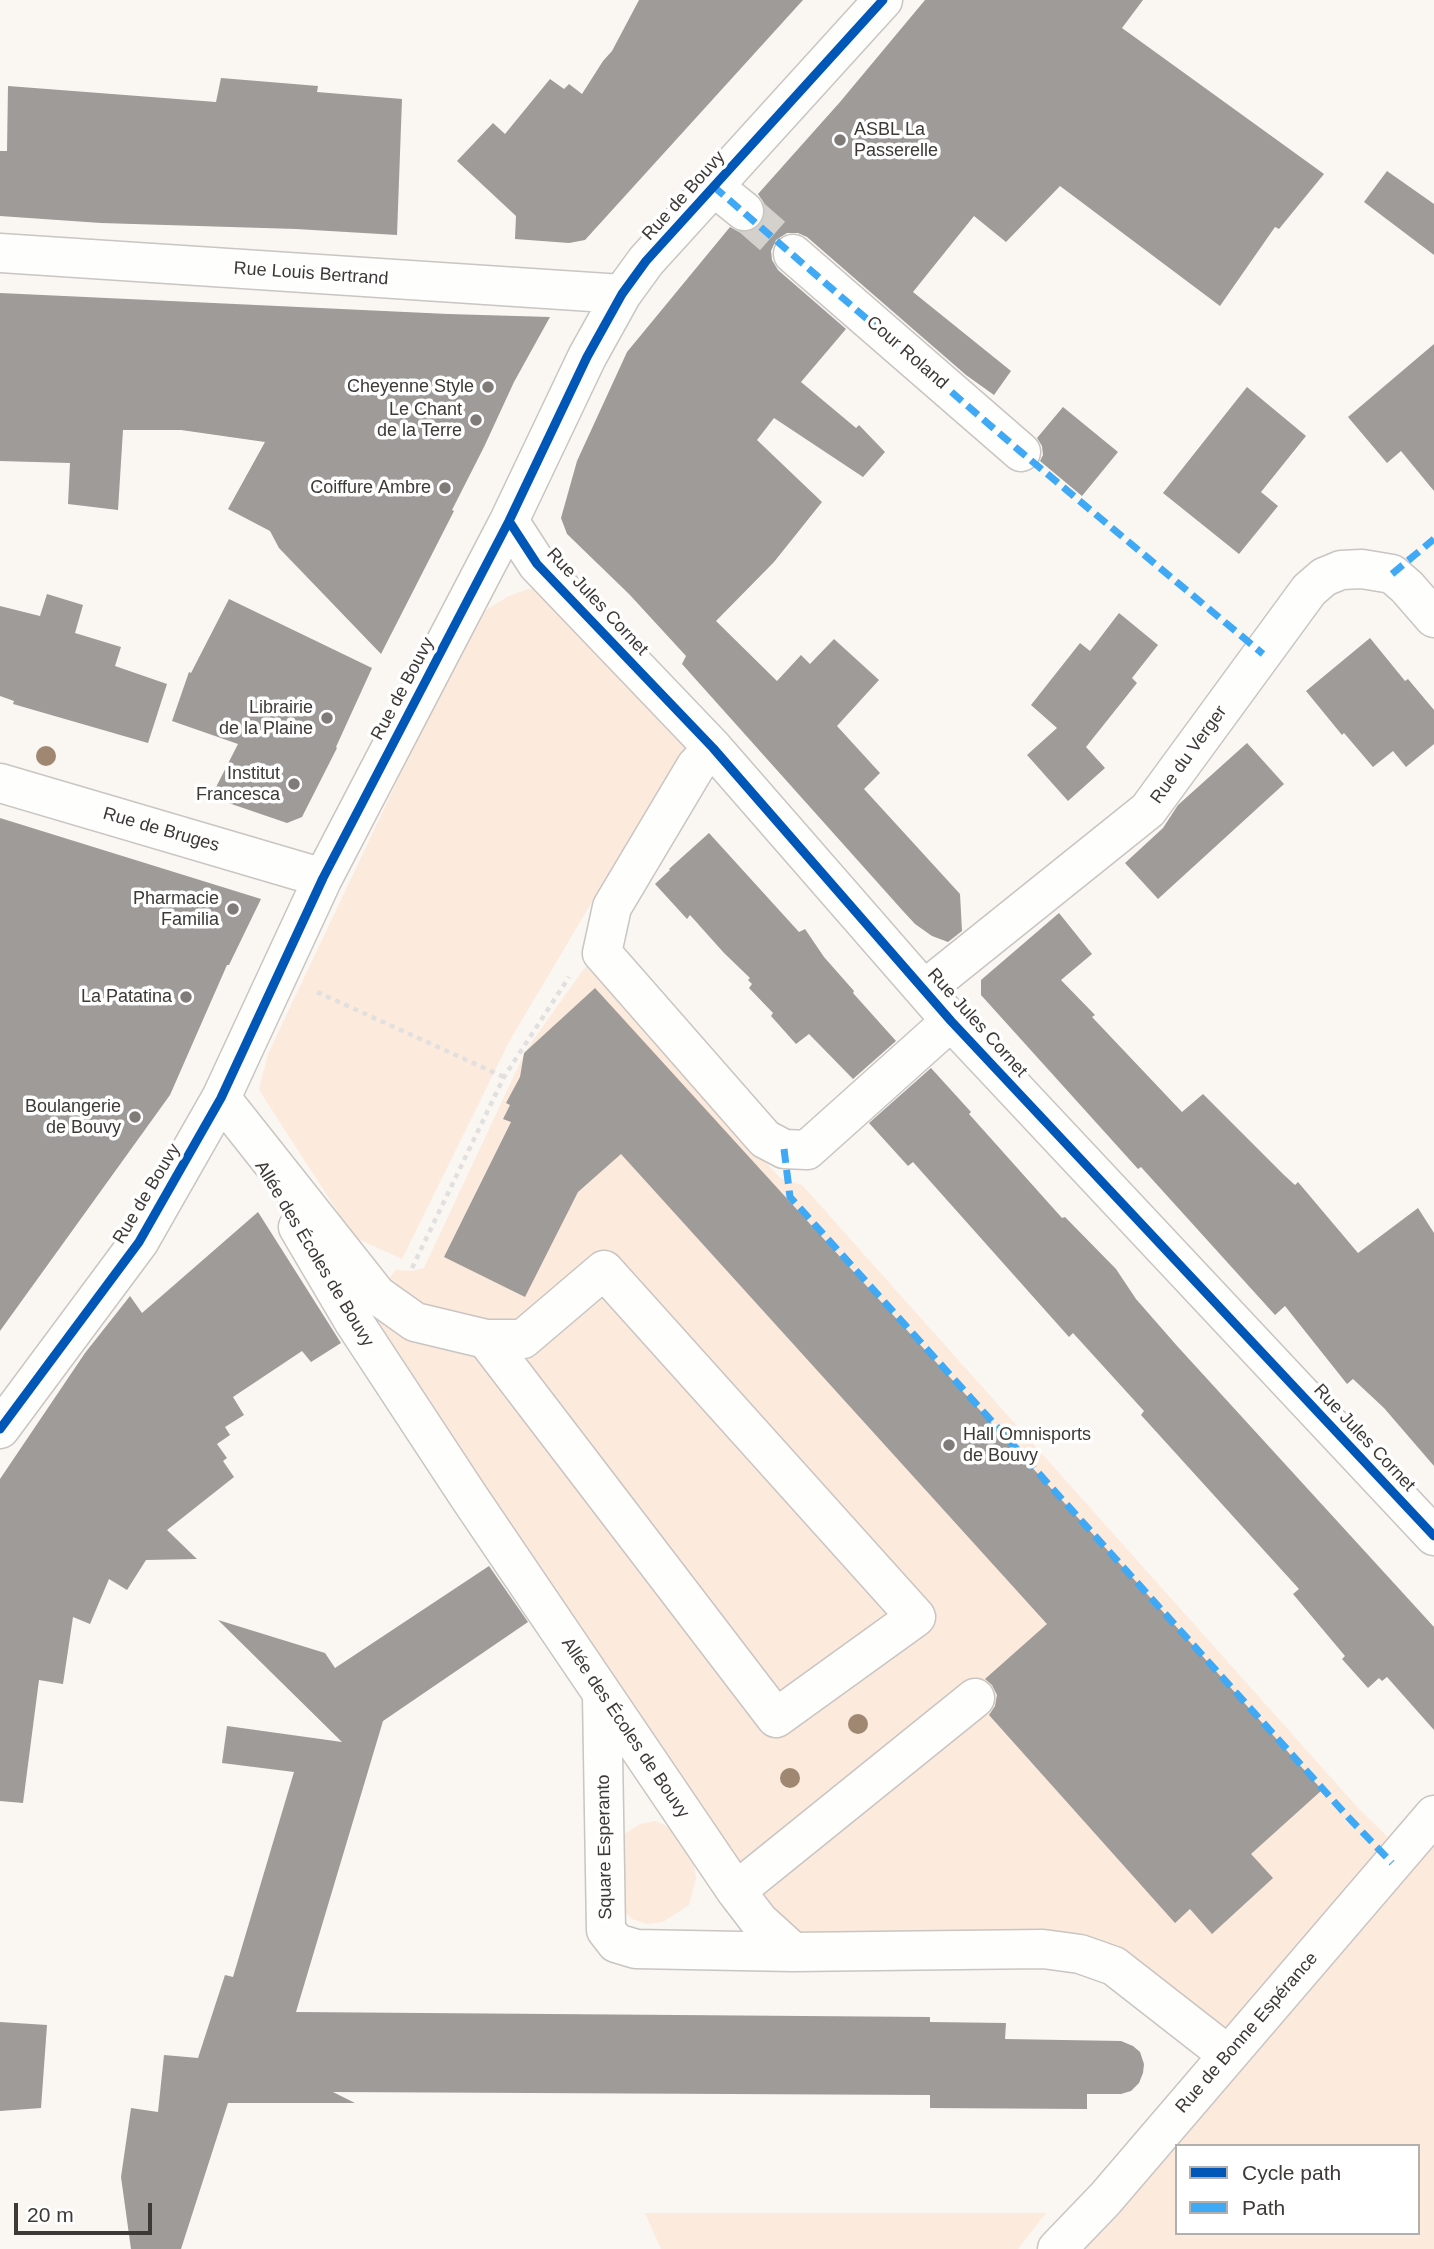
<!DOCTYPE html>
<meta charset="utf-8">
<style>
body{margin:0}
#map{position:relative;width:1434px;height:2249px;overflow:hidden;background:#faf6f2;font-family:Helvetica,sans-serif}
canvas{display:block}
.legend{position:absolute;left:1175px;top:2144px;width:245px;height:91px;box-sizing:border-box;background:#fff;border:2px solid #b1b0af;margin:0;padding:9px 12px;list-style:none;font-size:21px;color:#3c3936}
.legend li{display:flex;align-items:center;gap:14px;height:35px}
.legend b{width:35px;border:2px solid #b1b0af}
.scale{position:absolute;left:14px;top:2203px;width:138px;height:32px;box-sizing:border-box;border:4px solid #3c3936;border-top:0;padding-left:9px;font-size:21px;line-height:24px;white-space:nowrap;color:#3c3936;-webkit-text-stroke:5px #fff;paint-order:stroke}
</style>
<div id="map">
<canvas width="1434" height="2249"></canvas>
<ul class="legend">
<li><b style="height:9px;background:#0057b8"></b>Cycle path</li>
<li><b style="height:9px;background:#3fa9f5"></b>Path</li>
</ul>
<div class="scale">20 m</div>
</div>
<script>
const c = document.querySelector('canvas').getContext('2d');
c.lineJoin = 'round';
function paint(path, color) { c.fillStyle = color; c.fill(path, 'evenodd'); }
const poly = rows => new Path2D(rows.map(r => 'M' + r).join(''));
function trace(path, color, width, dash) { c.strokeStyle = color; c.lineWidth = width; c.lineCap = dash ? 'butt' : 'round'; c.setLineDash(dash || []); c.stroke(path); }
function label(font, color, halo, rows, align = 'center') {
  c.font = font + ' Helvetica,sans-serif'; c.lineWidth = 7; c.setLineDash([]); c.textBaseline = 'middle'; c.strokeStyle = halo; c.fillStyle = color; for (const [text, x, y, turn = 0] of rows) {
    c.save(); c.translate(x, y); c.rotate((+turn || 0) * Math.PI / 180); c.textAlign = isNaN(turn) ? turn : align; if (halo) c.strokeText(text, 0, 0); c.fillText(text, 0, 0); c.restore();
  }
}
const green = poly([
 [540,588,686,747,653,799,510,1040,402,1259,354,1237,259,1090,268,1054,475,617,507,597,528,589],
 [586,966,780,1178,802,1185,1359,1809,1402,1851,1434,1815,1434,2249,1057,2249,1227,2055,1114,1966,793,1952,354,1322,396,1270,411,1271,424,1268,526,1050],
 [1177,2146,1418,2146,1418,2233,1177,2233],
 [655,1821,674,1829,692,1853,696,1878,689,1905,663,1922,647,1924,632,1919,623,1910,620,1846,626,1833,640,1824],
 [645,2213,1046,2213,1018,2249,661,2249]
]);
const building = poly([
 [639,0,803,0,585,240,569,243,515,239,516,216,457,161,493,123,505,134,550,79,564,89,569,84,582,94,603,61,612,51],
 [925,0,1143,0,1122,28,1324,174,1279,229,1275,227,1220,306,1060,186,1006,242,974,216,913,292,1011,371,994,395,966,375,807,237,798,233,787,233,776,240,771,251,772,260,778,270,846,329,801,382,856,428,859,425,885,452,863,477,774,418,757,440,822,502,774,562,716,621,777,681,801,655,810,664,834,639,879,680,837,726,880,773,864,789,960,894,962,931,948,942,932,936,915,924,903,911,682,664,686,656,629,594,567,534,561,518,577,461,627,352,730,227,741,233,751,232,761,225,766,214,764,203,758,194,840,102],
 [221,78,318,86,317,92,402,99,397,235,296,229,101,223,0,216,0,151,7,151,8,86,216,102],
 [1387,171,1434,204,1434,255,1364,202],
 [0,293,448,314,550,317,514,382,484,447,452,510,454,511,381,654,279,548,270,531,228,509,265,442,181,430,123,430,118,510,68,504,70,463,0,461],
 [1434,344,1434,491,1401,451,1387,463,1348,417],
 [1247,387,1306,436,1261,492,1278,506,1239,554,1163,493],
 [1063,407,1118,452,1082,496,1040,461,1043,455,1042,446,1037,438],
 [47,594,83,605,75,633,121,647,115,666,167,684,148,743,13,704,14,701,0,696,0,606,40,616],
 [229,599,372,668,336,747,337,748,302,817,287,823,211,797,238,744,172,721,189,672,191,673],
 [1119,613,1158,645,1132,678,1137,683,1086,747,1105,768,1068,801,1027,755,1057,728,1031,705,1080,643,1090,651],
 [1370,638,1405,681,1408,679,1434,710,1434,744,1406,767,1393,751,1373,767,1344,733,1342,735,1306,691],
 [1247,743,1284,784,1158,899,1125,863,1163,828,1178,805],
 [0,818,261,899,229,965,227,965,170,1095,0,1331],
 [709,833,799,932,805,929,824,957,854,991,853,993,896,1041,853,1079,809,1034,796,1044,771,1016,773,1013,749,988,752,984,748,980,750,978,724,953,690,915,687,919,655,884,670,870,669,869],
 [1059,913,1092,954,1061,980,1095,1015,1092,1017,1182,1112,1203,1094,1284,1175,1295,1185,1298,1182,1358,1253,1418,1208,1434,1233,1434,1466,1384,1408,1353,1379,1347,1384,1285,1306,1275,1315,1141,1167,1138,1169,981,995,981,980],
 [595,988,1131,1576,1322,1790,1251,1854,1273,1878,1212,1934,1190,1909,1175,1923,989,1715,995,1706,997,1695,992,1685,985,1679,1047,1624,621,1154,578,1192,525,1297,444,1257,511,1122,503,1119,510,1105,506,1103,520,1077,524,1053],
 [931,1068,971,1112,969,1114,1062,1218,1065,1217,1116,1269,1136,1299,1178,1347,1434,1627,1434,1730,1387,1677,1382,1681,1379,1678,1368,1688,1342,1659,1345,1656,1293,1594,1299,1589,1141,1415,1144,1411,1073,1333,1069,1337,913,1162,908,1166,869,1123],
 [258,1212,341,1343,311,1362,302,1351,233,1397,244,1415,225,1427,230,1435,217,1444,227,1458,223,1461,234,1477,167,1530,197,1559,146,1560,127,1590,109,1579,90,1624,73,1617,63,1684,39,1680,23,1803,0,1801,0,1479,85,1353,130,1296,142,1313],
 [489,1566,528,1622,383,1721,296,2012,930,2017,930,2022,1006,2023,1005,2039,1121,2041,1133,2046,1140,2052,1144,2064,1143,2073,1139,2083,1131,2091,1121,2094,1087,2094,1087,2109,930,2108,930,2095,333,2092,355,2103,228,2103,181,2249,131,2249,121,2177,131,2108,158,2112,164,2055,198,2058,225,1975,233,1977,294,1772,222,1763,227,1726,342,1742,218,1620,325,1653,335,1668],
 [0,2022,47,2025,41,2108,0,2111]
]);
const minorTunnel = poly([
 [744,211,793,254]
]);
const path = poly([
 [317,992,504,1077],
 [412,1268,504,1077,569,977]
]);
const minor = poly([
 [713,186,744,211],
 [0,253,622,294],
 [793,254,1021,452],
 [509,521,537,564,713,748,951,1021,1434,1536],
 [713,748,696,766,612,907,602,953,765,1139,784,1149,807,1150,951,1021],
 [0,783,323,878],
 [925,989,1148,810,1309,590,1324,577,1341,570,1362,569,1392,574,1407,587,1434,618],
 [221,1098,377,1295,415,1322,486,1339,776,1718,916,1617,604,1270,523,1339,486,1339],
 [298,1227,354,1322,469,1497,736,1891,759,1921,793,1952],
 [0,1429,139,1242,221,1098,323,878,509,521,587,357,622,294,646,261,883,0],
 [602,1695,606,1930,616,1943,636,1949,793,1952,1043,1949,1080,1954,1114,1966,1228,2055],
 [736,1891,975,1698],
 [1057,2249,1105,2199,1434,1815]
]);
const quiet = poly([
 [713,186,1021,452,1263,654],
 [1392,574,1434,539],
 [784,1149,790,1197,1349,1818,1392,1863]
]);
const cycleway = poly([
 [509,521,537,564,713,748,951,1021,1434,1536],
 [0,1429,139,1242,221,1098,323,878,509,521,587,357,622,294,646,261,883,0]
]);
const trees = [
 [46,756],
 [858,1724],
 [790,1778]
];
const markers = [
 [840,140,7,"#7e7b78"],
 [488,387,7,"#7e7b78"],
 [476,420,7,"#7e7b78"],
 [445,488,7,"#7e7b78"],
 [327,718,7,"#7e7b78"],
 [294,784,7,"#7e7b78"],
 [233,909,7,"#7e7b78"],
 [186,997,7,"#7e7b78"],
 [135,1117,7,"#7e7b78"],
 [949,1445,7,"#7e7b78"]
];
const poiNames = [
 ["ASBL La",854,130,"left"],
 ["Passerelle",854,151,"left"],
 ["Cheyenne Style",474,387],
 ["Le Chant",462,410],
 ["de la Terre",462,431],
 ["Coiffure Ambre",431,488],
 ["Librairie",313,708],
 ["de la Plaine",313,729],
 ["Institut",280,774],
 ["Francesca",280,795],
 ["Pharmacie",219,899],
 ["Familia",219,920],
 ["La Patatina",172,997],
 ["Boulangerie",121,1107],
 ["de Bouvy",121,1128],
 ["Hall Omnisports",963,1435,"left"],
 ["de Bouvy",963,1456,"left"]
];
const streetNames = [
 ["Rue de Bouvy",684,196,-48],
 ["Rue Louis Bertrand",311,274,4],
 ["Cour Roland",907,353,41],
 ["Rue Jules Cornet",597,602,47],
 ["Rue de Bouvy",403,689,-62],
 ["Rue du Verger",1189,755,-54],
 ["Rue de Bruges",161,830,16],
 ["Rue Jules Cornet",977,1023,48],
 ["Rue de Bouvy",147,1194,-59],
 ["Allée des Écoles de Bouvy",314,1254,59],
 ["Rue Jules Cornet",1364,1438,47],
 ["Allée des Écoles de Bouvy",625,1728,56],
 ["Square Esperanto",605,1847,-91],
 ["Rue de Bonne Espérance",1247,2033,-49]
];
paint(green, '#fceadd');
paint(building, '#9e9b98');
trace(minorTunnel, '#d4d0cc', 38, [38, 19]);
trace(minor, '#c8c5c2', 41);
trace(path, '#e1e0df', 4.5, [5, 5]);
trace(minor, '#fefefd', 38);
trace(quiet, '#3fa9f5', 7, [14, 7]);
trace(cycleway, '#0057b8', 9);
c.fillStyle = '#9f8772';
for (const [x, y] of trees) { c.beginPath(); c.arc(x, y, 10, 0, 2 * Math.PI); c.fill(); }
for (const [x, y, r, color] of markers) { const dot = new Path2D(); dot.arc(x, y, r, 0, 2 * Math.PI); c.fillStyle = color; c.fill(dot); trace(dot, '#fff', 2.5); }
label('18px', '#3c3936', '#fff', poiNames, 'right');
label('18px', '#3c3936', '#fff', streetNames);
</script>
